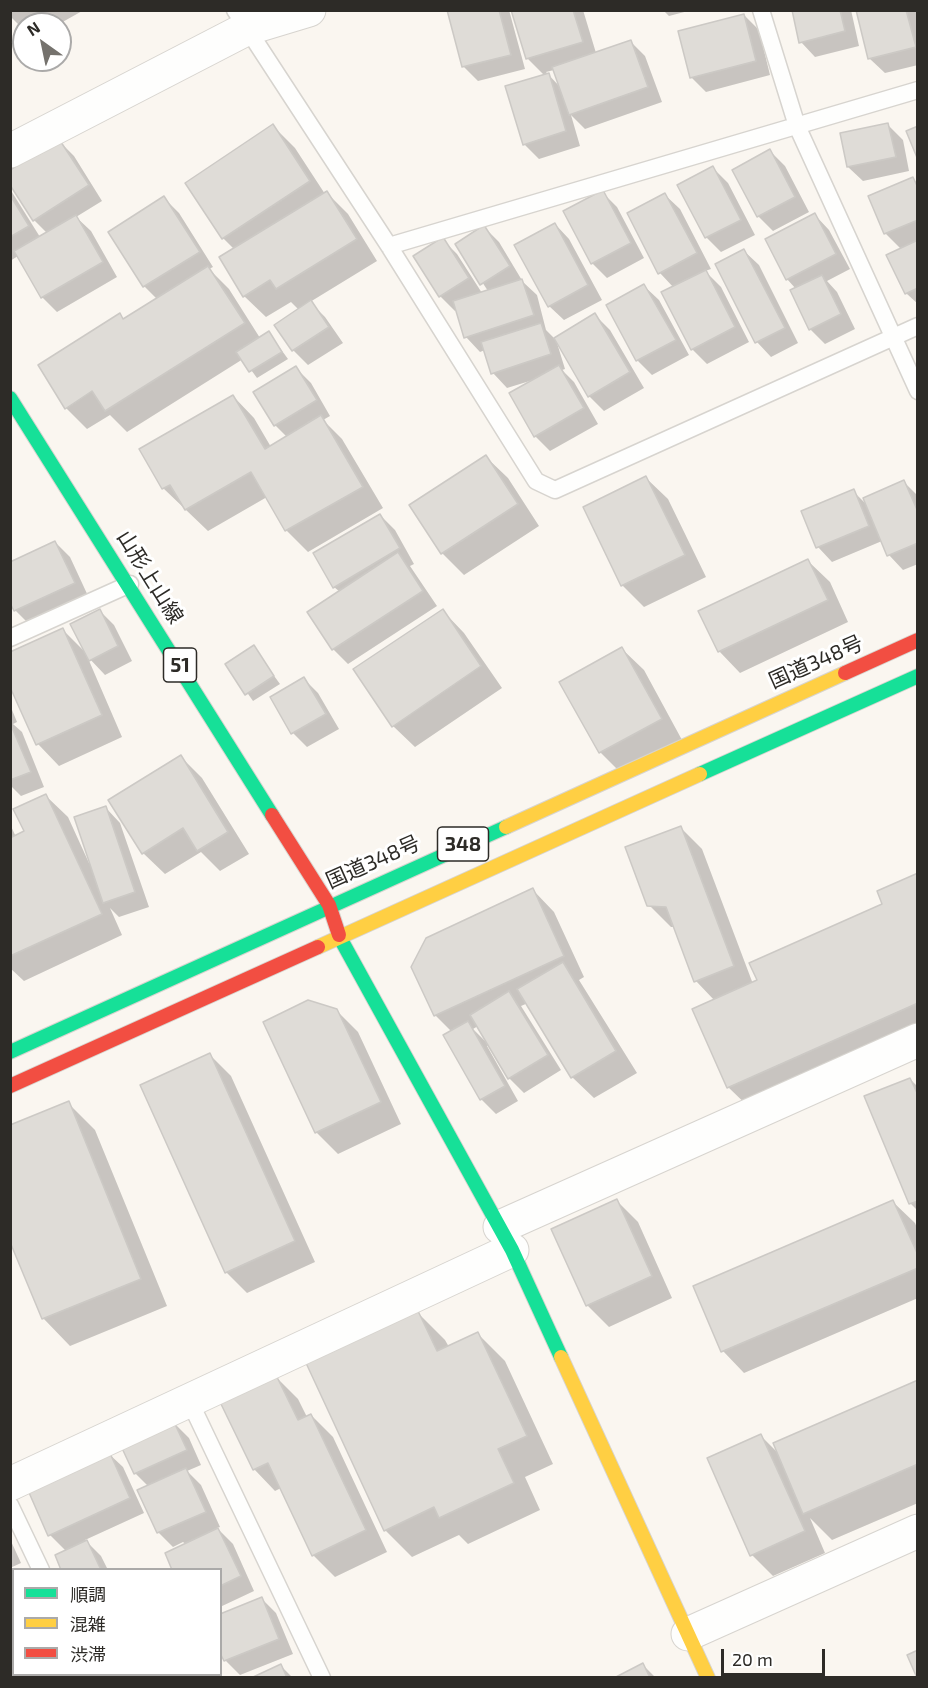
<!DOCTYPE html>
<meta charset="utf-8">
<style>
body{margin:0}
#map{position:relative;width:928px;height:1688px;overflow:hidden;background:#faf6f0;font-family:"Exo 2","Noto Sans JP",sans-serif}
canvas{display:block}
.frame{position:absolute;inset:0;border:12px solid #2d2b27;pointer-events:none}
.legend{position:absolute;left:12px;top:1568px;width:210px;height:108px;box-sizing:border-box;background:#fff;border:2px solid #abaaa9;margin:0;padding:8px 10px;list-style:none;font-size:18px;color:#2d2b27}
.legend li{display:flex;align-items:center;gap:12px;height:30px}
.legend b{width:30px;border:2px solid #abaaa9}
.north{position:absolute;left:12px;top:12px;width:60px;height:60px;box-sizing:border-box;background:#fff;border:2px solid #abaaa9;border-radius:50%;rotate:327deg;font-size:16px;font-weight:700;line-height:24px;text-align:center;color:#2d2b27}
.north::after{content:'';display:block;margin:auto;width:21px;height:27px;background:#75726d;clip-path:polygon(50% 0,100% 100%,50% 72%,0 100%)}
.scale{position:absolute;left:721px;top:1649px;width:104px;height:27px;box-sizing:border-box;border:3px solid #2d2b27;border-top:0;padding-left:8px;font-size:18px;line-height:21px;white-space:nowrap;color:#2d2b27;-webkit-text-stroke:4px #fff;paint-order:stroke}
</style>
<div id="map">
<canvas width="928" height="1688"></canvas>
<div class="frame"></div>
<ul class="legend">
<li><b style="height:8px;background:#16e098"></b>順調</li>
<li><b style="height:8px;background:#ffcf43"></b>混雑</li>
<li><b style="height:8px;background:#f24e42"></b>渋滞</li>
</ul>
<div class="north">N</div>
<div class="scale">20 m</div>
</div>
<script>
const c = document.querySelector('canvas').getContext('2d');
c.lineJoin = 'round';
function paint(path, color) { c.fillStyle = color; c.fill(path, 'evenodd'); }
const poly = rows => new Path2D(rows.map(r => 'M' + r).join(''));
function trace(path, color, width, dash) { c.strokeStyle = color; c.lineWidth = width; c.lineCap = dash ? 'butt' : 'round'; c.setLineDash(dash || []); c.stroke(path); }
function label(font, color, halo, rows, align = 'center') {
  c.font = font + ' "Exo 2","Noto Sans JP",sans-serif'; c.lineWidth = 6; c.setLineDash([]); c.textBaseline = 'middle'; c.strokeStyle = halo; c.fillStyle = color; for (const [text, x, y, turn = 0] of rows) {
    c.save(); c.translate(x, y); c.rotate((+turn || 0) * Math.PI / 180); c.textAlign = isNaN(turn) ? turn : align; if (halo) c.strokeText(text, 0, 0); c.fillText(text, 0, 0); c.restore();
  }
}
const shadow = poly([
 [10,10,84,10,59,24,24,24,24,30,11,17],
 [449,10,509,10,525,69,478,81,463,66],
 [513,10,583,10,596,53,630,41,645,56,662,102,585,129,571,115,580,146,539,159,524,144,545,76,528,59],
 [554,70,561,88,546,72],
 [663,10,692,10,669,16],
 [793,10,851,10,859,46,815,57,801,42],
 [858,10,916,10,918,65,885,73,870,59],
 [744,15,759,30,770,75,706,92,691,77],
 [888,125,903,140,909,171,863,181,848,167],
 [273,126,295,148,325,194,327,193,348,214,377,261,310,302,325,317,343,343,308,365,293,350,276,325,299,310,291,302,266,317,244,296,234,249,223,238],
 [59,141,74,156,102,201,76,217,91,231,117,277,57,312,42,297,18,256,10,261,10,189,40,237,47,233,34,220],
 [770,151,785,166,809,212,773,231,758,216,734,170],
 [713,168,728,183,755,235,721,252,706,237],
 [913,179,918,184,918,304,907,294,888,256,902,250,885,233],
 [602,192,617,207,644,258,607,278,592,263],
 [665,195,680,209,711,269,705,271,721,287,749,342,707,364,692,349,674,288,660,273],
 [164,198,179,213,213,267,209,269,229,289,260,338,269,333,288,359,257,378,243,359,127,432,110,415,87,429,66,408,119,315,124,320,157,299,145,287,110,233],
 [815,215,829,230,850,269,827,281,837,292,855,329,825,344,810,329,796,289,787,279],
 [555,224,569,239,602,300,564,320,549,306],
 [484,227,499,242,523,282,537,295,546,330,555,339,595,315,610,330,644,388,604,411,589,396,557,343,565,369,562,370,574,382,598,424,550,451,535,436,533,380,507,388,493,373,485,350,480,352,466,337,457,310,455,311,440,296,442,239,457,254,482,293,488,291,457,244],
 [744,251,759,265,798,343,771,357,757,342,717,264],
 [644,286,659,300,689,355,652,375,638,361,608,306],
 [296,368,311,383,330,416,323,420,342,439,383,508,308,552,286,530,267,497,208,531,163,488,233,396,254,418,271,447,287,437,275,425],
 [486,457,508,478,539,526,464,575,442,553,411,506],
 [646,478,668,499,706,577,644,607,623,586,585,507],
 [904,482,918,496,918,564,903,570,889,555,882,541,832,562,818,547,853,491,867,505],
 [380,515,395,530,414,564,410,566,437,606,348,664,333,649,309,612,340,592,334,587],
 [55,542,70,557,89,598,30,625,15,610,10,600],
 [808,561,830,582,848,622,740,673,719,651],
 [99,610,114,625,132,661,105,675,87,656,122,737,59,766,38,744,63,630,87,654],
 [443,611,464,633,502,688,415,747,393,726],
 [253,647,280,684,253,701,227,664],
 [622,649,644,670,682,740,622,774,600,752],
 [304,679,318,693,339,729,307,747,293,733],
 [10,705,17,722,13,724,22,732,44,787,21,796,10,785],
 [181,757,202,778,249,854,220,871,201,852,165,874,143,853],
 [46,796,68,817,89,863,106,808,120,823,149,907,119,917,110,908,122,935,24,981,10,968,10,824,16,837,26,832],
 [681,828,702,849,753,984,884,905,918,874,918,1042,756,1114,728,1087,715,1001,696,981,675,927,671,927,649,905],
 [533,890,554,912,584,977,579,980,637,1073,594,1098,572,1077,528,1003,521,1006,561,1070,524,1093,509,1078,489,1045,487,1046,518,1101,496,1114,481,1099,452,1032,435,1015],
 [478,1026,486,1042,473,1029],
 [336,1010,358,1032,401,1124,338,1154,316,1132],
 [210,1055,231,1076,315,1262,247,1293,226,1272],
 [910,1079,918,1087,918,1211,910,1203],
 [68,1103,95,1130,167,1306,70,1346,43,1318],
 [617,1201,638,1222,672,1298,609,1327,587,1305],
 [893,1202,915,1223,918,1230,918,1298,744,1373,723,1351,695,1287],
 [418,1313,445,1340,449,1347,478,1334,505,1361,553,1464,525,1477,540,1510,468,1544,459,1535,412,1557,385,1530],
 [276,1377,298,1399,307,1417,311,1415,333,1437,387,1552,335,1577,313,1555,281,1488,275,1491,254,1469],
 [918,1382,918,1503,832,1540,810,1518,825,1553,773,1576,752,1555,760,1435,779,1454],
 [174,1423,189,1438,201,1465,187,1471,201,1485,220,1527,217,1528,233,1544,254,1591,220,1607,220,1570,183,1542,173,1547,158,1532,149,1487,135,1473],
 [108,1453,123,1467,144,1513,85,1540,101,1556,108,1570,63,1570,66,1551,50,1535],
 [10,1539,21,1563,10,1568],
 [261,1598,276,1613,293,1654,240,1675,226,1661,220,1649],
 [10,1611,14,1617,14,1651,10,1652],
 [643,1665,656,1678,618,1678],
 [281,1666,293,1678,255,1678],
 [14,1674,46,1674,48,1678,10,1678],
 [115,1674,165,1674,167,1678,116,1678],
 [175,1674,215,1674,209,1678,178,1678]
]);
const building = poly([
 [447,10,499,10,511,55,462,67,447,10],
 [511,10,573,10,583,42,526,59,511,10],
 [792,10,840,10,845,31,799,43,792,10],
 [856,10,906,10,916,47,868,59,856,10],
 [744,14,756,61,690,78,678,31,744,14],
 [631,40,648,87,569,115,552,67,631,40],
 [549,73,566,131,523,145,505,86,549,73],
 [888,123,896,157,847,167,840,133,888,123],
 [273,124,310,181,222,239,185,183,273,124],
 [918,126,918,160,906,131,918,126],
 [59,139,89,185,33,221,10,185,10,170,59,139],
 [770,149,795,197,757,217,732,170,770,149],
 [713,166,741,220,705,238,677,185,713,166],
 [913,177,918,188,918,220,884,234,868,196,913,177],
 [603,190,631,243,591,264,563,211,603,190],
 [327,191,357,239,276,289,270,280,243,297,219,257,327,191],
 [665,193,697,253,658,274,627,213,665,193],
 [10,195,29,226,10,237,10,195],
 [164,196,200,252,143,287,108,232,164,196],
 [815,213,836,254,786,280,765,239,815,213],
 [76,215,103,262,41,298,14,251,76,215],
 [555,223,588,285,548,307,514,245,555,223],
 [484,225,510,266,480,285,455,244,484,225],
 [443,237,469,278,439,297,413,256,443,237],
 [918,240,918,288,905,294,886,255,918,240],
 [744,249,785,328,755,343,715,264,744,249],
 [208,266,245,323,105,411,92,391,65,409,38,365,120,313,123,319,208,266],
 [706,270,735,327,691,350,661,292,706,270],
 [822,275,841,314,809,330,790,290,822,275],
 [522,279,534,315,464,338,453,301,522,279],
 [644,284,676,340,636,361,606,305,644,284],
 [311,300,329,327,292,351,274,325,311,300],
 [595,313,630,372,588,397,554,338,595,313],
 [541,323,551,354,491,374,481,342,541,323],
 [269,331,282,352,249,372,236,352,269,331],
 [559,365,584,408,534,437,509,393,559,365],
 [296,366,317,400,274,426,253,392,296,366],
 [233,395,265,449,321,415,363,487,285,531,251,472,185,510,170,485,162,489,139,449,233,395],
 [486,455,518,504,441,554,409,505,486,455],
 [646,476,685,555,621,586,583,507,646,476],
 [904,480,918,512,918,543,887,556,863,498,904,480],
 [854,489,869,526,816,548,801,511,854,489],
 [380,514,400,548,333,588,313,553,380,514],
 [55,541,75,583,14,611,10,603,10,562,55,541],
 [398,552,423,591,332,650,307,612,398,552],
 [808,559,828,600,718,652,698,611,808,559],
 [100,609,118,646,89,661,70,624,100,609],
 [443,609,481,666,392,727,353,669,443,609],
 [63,628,102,715,36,745,10,687,10,652,63,628],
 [254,645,274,676,245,695,225,664,254,645],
 [622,647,662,719,599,753,559,682,622,647],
 [304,677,326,714,291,734,270,697,304,677],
 [10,723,31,772,10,780,10,723],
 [181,755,228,832,197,851,183,828,142,854,108,800,181,755],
 [46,794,102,914,10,956,10,838,24,831,13,809,46,794],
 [106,806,135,892,103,903,74,817,106,806],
 [681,826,734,966,694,982,666,907,647,906,625,847,681,826],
 [918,873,918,1003,727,1088,692,1009,757,980,749,963,882,904,877,891,918,873],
 [533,888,564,956,434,1016,411,967,426,938,533,888],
 [563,962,616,1051,571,1078,517,989,563,962],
 [509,991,548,1055,508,1079,470,1015,509,991],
 [308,1000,337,1009,381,1102,315,1133,263,1022,308,1000],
 [468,1021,505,1086,480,1100,443,1035,468,1021],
 [210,1053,295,1241,225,1273,140,1085,210,1053],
 [910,1078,918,1095,918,1201,909,1204,864,1096,910,1078],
 [69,1101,141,1279,42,1319,10,1242,10,1125,69,1101],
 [617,1199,652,1276,586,1306,551,1229,617,1199],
 [893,1200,918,1255,918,1268,721,1352,693,1286,893,1200],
 [418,1311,437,1351,478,1332,527,1436,498,1449,514,1483,439,1518,434,1507,384,1531,306,1363,418,1311],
 [276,1375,298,1420,311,1414,366,1530,312,1556,268,1463,253,1470,220,1402,276,1375],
 [918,1380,918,1464,803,1514,773,1443,918,1380],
 [174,1422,187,1450,134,1474,121,1446,174,1422],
 [761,1434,805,1531,750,1556,707,1458,761,1434],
 [109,1451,130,1498,48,1536,27,1488,109,1451],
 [186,1468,206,1512,157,1533,137,1490,186,1468],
 [218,1528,241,1576,220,1586,220,1570,172,1570,165,1553,218,1528],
 [87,1540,101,1570,61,1570,55,1555,87,1540],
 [262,1597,279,1639,224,1661,220,1653,220,1614,262,1597],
 [918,1650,918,1678,917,1678,907,1655,918,1650],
 [14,1655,14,1674,39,1674,40,1678,10,1678,10,1656,14,1655],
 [643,1663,650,1678,614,1678,643,1663],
 [281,1664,287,1678,251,1678,281,1664],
 [113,1674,151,1674,145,1678,114,1678,113,1674]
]);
const lane = poly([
 [235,10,389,246,536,481,555,490,918,326],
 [761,10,797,126,918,391],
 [389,246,918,90],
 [10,638,130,584],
 [190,1402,322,1678],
 [10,1505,41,1570],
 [90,1674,92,1678]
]);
const street = poly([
 [10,151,246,29,309,10],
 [500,1227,918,1040],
 [10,1484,512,1250],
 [688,1634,918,1531]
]);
const fast = poly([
 [10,398,272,815],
 [700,774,918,676],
 [339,936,512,1250,561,1357],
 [10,1052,506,827]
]);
const slow = poly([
 [506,827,845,673],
 [318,947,700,774],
 [561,1357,708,1678]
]);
const jam = poly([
 [845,673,918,640],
 [272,815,329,905,339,935],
 [10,1086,318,947]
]);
const shields = [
 [180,665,33],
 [463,844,51]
];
const shieldNames = [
 ["51",180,665],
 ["348",463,844]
];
const streetNames = [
 ["山形上山線",150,577,58],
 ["国道348号",816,662,-24],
 ["国道348号",373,862,-24]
];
paint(shadow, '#0003');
paint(building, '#dfdcd7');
trace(building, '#ccc9c5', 1.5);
trace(lane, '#d7d4cf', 19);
trace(street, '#d7d4cf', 35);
trace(fast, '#d7d4cf', 16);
trace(slow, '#d7d4cf', 16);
trace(jam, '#d7d4cf', 16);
trace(lane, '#fefefd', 16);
trace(street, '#fefefd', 33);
trace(fast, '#16e098', 14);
trace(slow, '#ffcf43', 14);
trace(jam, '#f24e42', 14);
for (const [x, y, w] of shields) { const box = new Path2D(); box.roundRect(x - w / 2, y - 17, w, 34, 4.5); c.fillStyle = '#fff'; c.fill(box); trace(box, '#2d2b27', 1.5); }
label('bold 20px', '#2d2b27', null, shieldNames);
label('21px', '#2d2b27', '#fff', streetNames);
</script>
